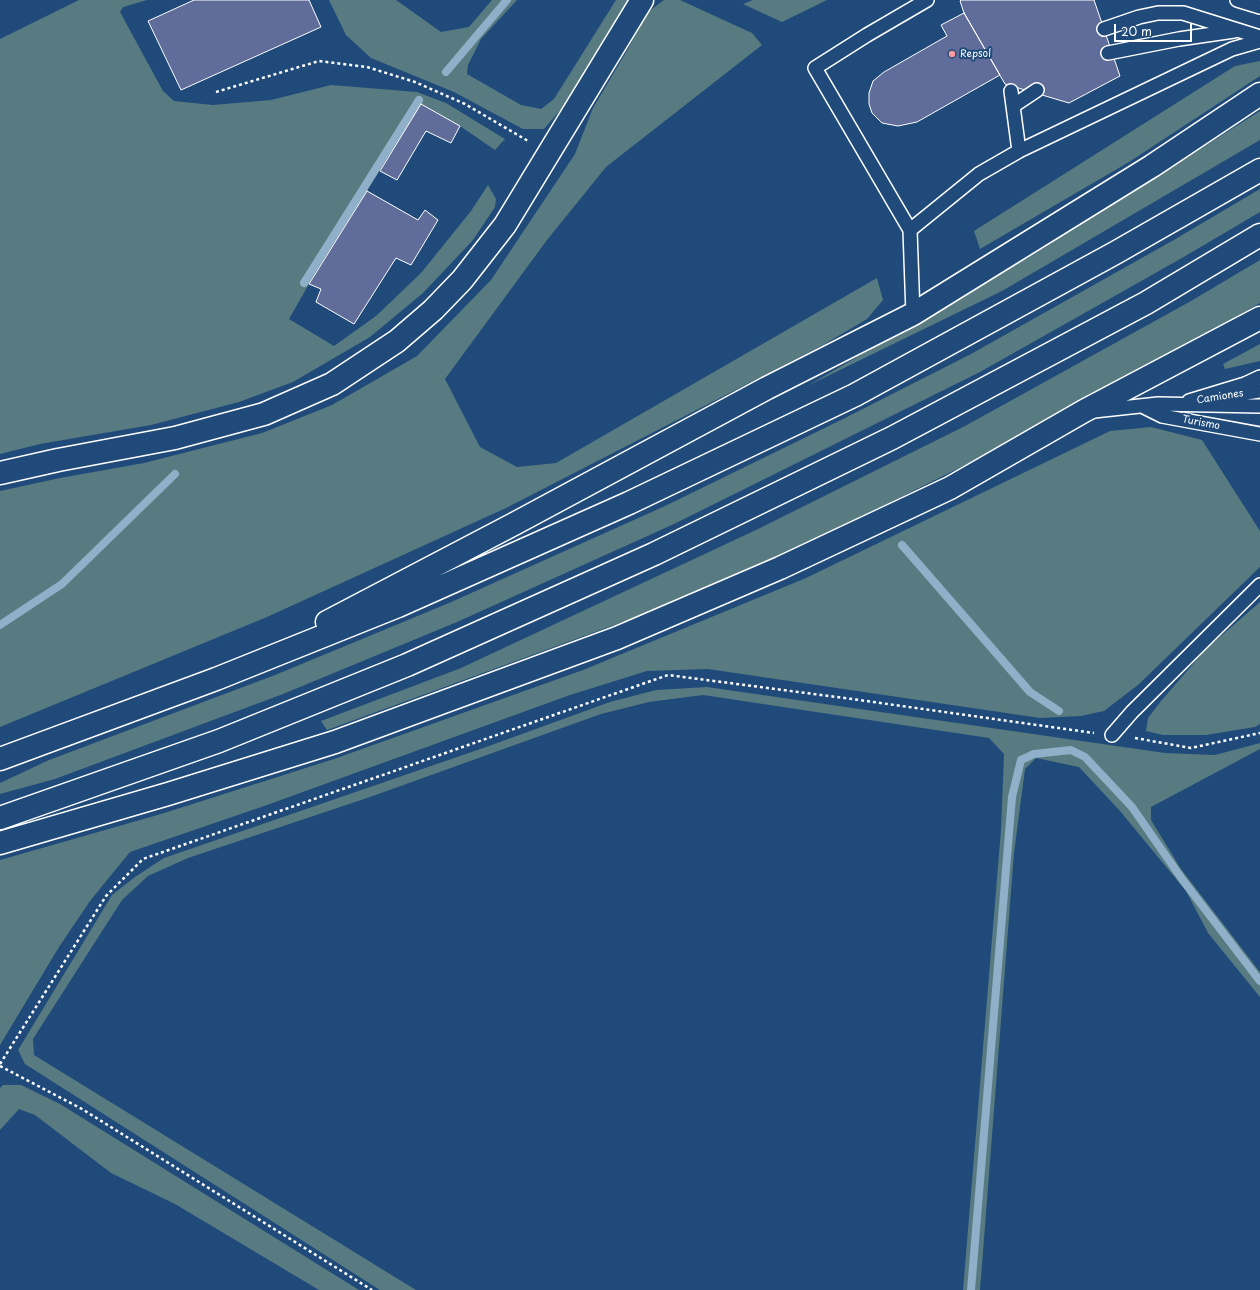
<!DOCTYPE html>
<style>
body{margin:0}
#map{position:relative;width:1260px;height:1290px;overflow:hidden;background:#1f4a7a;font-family:"Playpen Sans",sans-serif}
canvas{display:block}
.scale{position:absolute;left:1114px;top:24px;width:78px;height:18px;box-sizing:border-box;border:2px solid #fff;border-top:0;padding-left:5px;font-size:12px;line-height:14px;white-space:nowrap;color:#fff;-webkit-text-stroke:3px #1f4a7a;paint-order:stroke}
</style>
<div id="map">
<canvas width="1260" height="1290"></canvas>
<div class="scale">20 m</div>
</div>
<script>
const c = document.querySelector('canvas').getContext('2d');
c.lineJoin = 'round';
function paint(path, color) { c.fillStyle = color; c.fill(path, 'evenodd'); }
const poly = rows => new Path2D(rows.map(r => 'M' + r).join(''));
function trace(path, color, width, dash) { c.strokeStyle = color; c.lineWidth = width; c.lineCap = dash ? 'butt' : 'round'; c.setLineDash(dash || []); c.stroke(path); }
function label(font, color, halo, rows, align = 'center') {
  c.font = font + ' "Playpen Sans",sans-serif'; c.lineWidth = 4; c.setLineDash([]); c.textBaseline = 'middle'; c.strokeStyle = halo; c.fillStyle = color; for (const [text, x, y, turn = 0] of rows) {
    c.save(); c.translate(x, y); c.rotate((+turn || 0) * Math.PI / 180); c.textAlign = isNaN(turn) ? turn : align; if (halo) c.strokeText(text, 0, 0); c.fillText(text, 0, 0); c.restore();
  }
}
const green = poly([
 [79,0,147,0,123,7,120,12,163,91,174,101,213,105,271,100,331,85,417,92,446,103,505,139,495,150,460,126,421,104,309,284,289,319,334,346,376,316,421,273,471,211,488,185,496,199,495,207,473,240,423,293,370,337,293,382,239,402,151,425,40,444,0,454,0,39],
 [329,0,396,0,441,32,469,27,492,0,517,0,481,39,468,65,467,74,521,105,541,109,554,99,616,0,628,0,562,108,544,129,523,129,454,92,371,58,346,35],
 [664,0,680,0,752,33,762,45,606,167,547,240,445,379,480,447,517,467,556,463,877,278,883,300,867,319,823,345,506,508,267,617,0,727,0,491,60,478,144,463,262,433,332,405,417,356,491,280,575,154,593,108,625,54,648,12],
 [753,0,827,0,782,22,743,4],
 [1260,61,1260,76,1129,162,980,249,974,231,1235,66],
 [1260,111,1260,140,1002,291,807,386,1033,255],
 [1260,189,1260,212,1182,258,980,372,674,524,457,622,283,694,55,779,0,794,0,783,49,760,275,675,449,603,665,506,841,420,971,354,1172,241],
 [1260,260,1260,303,1087,404,819,538,658,609,327,730,321,721,461,668,758,529,965,426,1191,301],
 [1260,344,1260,361,1225,369,1223,364],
 [1151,427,1202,440,1260,531,1260,567,1138,685,1104,711,1081,716,1040,718,708,669,647,671,570,695,267,805,130,852,90,901,59,947,0,1045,0,860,161,814,334,759,583,670,806,578,1110,431],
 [1260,602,1260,724,1255,727,1206,735,1163,735,1146,731,1148,718,1161,701,1206,649],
 [707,687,1165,753,1215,755,1260,743,1260,749,1151,807,1151,820,1181,869,1260,972,1260,997,1208,933,1186,891,1120,811,1079,767,1036,758,1025,769,1014,853,980,1290,963,1290,1001,830,1004,754,989,738,703,695,649,702,601,714,370,797,188,858,148,876,122,900,33,1039,34,1055,416,1290,380,1290,25,1064,18,1050,112,895,135,877,164,858,489,746,610,702,656,690],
 [3,1085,21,1085,60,1104,359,1290,319,1290,175,1204,111,1173,35,1115,19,1109,0,1130,0,1088]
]);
const stream = poly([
 [446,72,507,0],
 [304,283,419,100],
 [902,545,1030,692,1059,711],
 [0,625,62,584,175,474],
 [971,1290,1012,797,1021,760,1034,754,1071,750,1085,757,1132,807,1182,879,1260,981]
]);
const building = poly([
 [194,0,309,0,321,27,181,90,148,21,194,0],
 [961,0,1094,0,1120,76,1069,103,1005,84,964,13,960,1,961,0],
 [964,13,1000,75,917,122,898,126,882,123,872,113,869,104,869,93,873,81,884,72,947,36,941,25,964,13],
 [421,104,460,126,451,143,426,131,397,180,380,171,421,104],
 [367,191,418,220,425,210,438,220,411,265,396,258,354,324,316,302,321,289,309,284,367,191]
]);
const path = poly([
 [216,92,319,61,367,67,415,82,465,104,528,141],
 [1135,738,1191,748,1260,733],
 [0,1064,106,896,143,859,668,675,852,699,1094,733],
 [0,1066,82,1109,372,1290]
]);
const lane = poly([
 [1237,0,1260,7],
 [1104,29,1139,17,1158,13,1183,13,1260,37],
 [1108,53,1179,39,1234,31],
 [1011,91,1019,151],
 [1013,106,1037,90],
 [910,230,815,68,867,35,927,0],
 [913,314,910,230,979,174,1019,151,1232,49,1260,41],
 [1227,396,1260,391],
 [1189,401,1245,384,1260,377],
 [1144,407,1162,416,1260,434],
 [1094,411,1158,404,1260,406],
 [1112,735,1132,712,1260,585]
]);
const secondary = poly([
 [0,473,58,460,175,438,264,414,332,384,397,341,433,310,462,280,505,225,642,0]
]);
const highway = poly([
 [327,622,514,524,767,388,913,314,1152,166,1260,94],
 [0,759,216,679,398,606,629,503,855,395,1115,253,1260,170],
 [0,818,219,741,407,665,654,554,892,438,1146,303,1260,235],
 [0,843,168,794,335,742,617,638,780,568,950,488,1084,411,1260,318]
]);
const markers = [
 [952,54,4,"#ff9aa2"]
];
const poiNames = [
 ["Repsol",960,54]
];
const streetNames = [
 ["Camiones",1220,397,-9],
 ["Turismo",1201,423,11]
];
paint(green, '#577b80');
trace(stream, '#90afc8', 8);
paint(building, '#606d9a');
trace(building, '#fff', 1);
trace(lane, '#fff', 16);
trace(secondary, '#fff', 25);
trace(highway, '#fff', 25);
trace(path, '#fff', 2.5, [3, 3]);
trace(lane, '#1f4a7a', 13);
trace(secondary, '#1f4a7a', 22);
trace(highway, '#1f4a7a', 22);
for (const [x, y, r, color] of markers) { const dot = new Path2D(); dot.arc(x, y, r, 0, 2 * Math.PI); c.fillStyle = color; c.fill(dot); trace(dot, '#1f4a7a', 1.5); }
label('10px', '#fff', '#1f4a7a', poiNames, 'left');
label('10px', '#fff', '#1f4a7a', streetNames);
</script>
